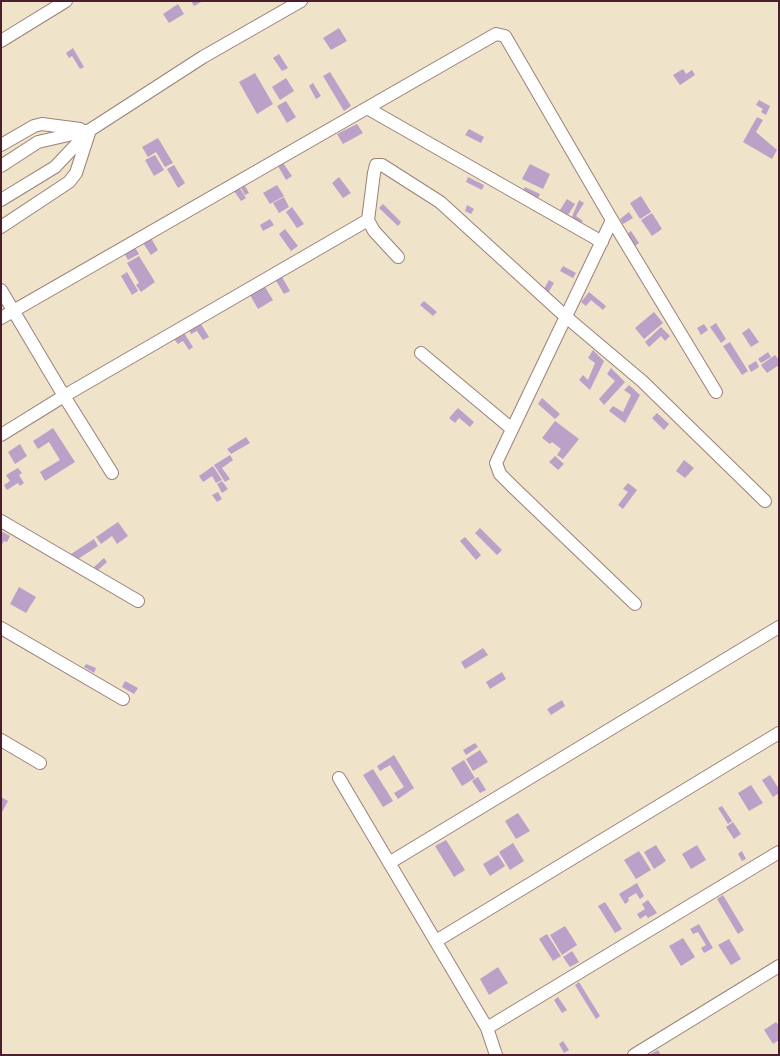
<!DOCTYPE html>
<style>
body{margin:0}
#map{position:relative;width:780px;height:1056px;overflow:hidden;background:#efe3c9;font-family:"IM FELL French Canon",serif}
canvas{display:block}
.frame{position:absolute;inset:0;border:2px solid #4a1f2b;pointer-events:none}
</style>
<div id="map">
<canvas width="780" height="1056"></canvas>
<div class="frame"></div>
</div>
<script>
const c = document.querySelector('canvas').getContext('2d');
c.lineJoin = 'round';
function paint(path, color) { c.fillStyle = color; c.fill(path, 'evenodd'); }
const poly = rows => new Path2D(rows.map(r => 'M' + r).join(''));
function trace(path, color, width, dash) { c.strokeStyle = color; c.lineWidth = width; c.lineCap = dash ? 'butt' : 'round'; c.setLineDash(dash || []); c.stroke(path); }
const building = poly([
 [191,1,203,1,194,6],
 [178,4,184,14,169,23,163,14],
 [339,28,347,41,331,50,323,38],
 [73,48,84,67,80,69,72,56,69,58,66,53],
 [279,54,288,68,282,71,273,58],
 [683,69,686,74,692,70,695,75,680,85,673,75],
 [330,72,351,106,344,111,323,76],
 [255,73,273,104,257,114,239,82],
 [286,78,294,91,280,100,272,87],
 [313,83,321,96,316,99,309,86],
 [759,100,770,106,766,115,761,112,763,109,756,105],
 [286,101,296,117,287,123,277,106],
 [757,117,763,120,756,132,777,150,772,159,743,142],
 [357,124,363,133,343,144,337,134],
 [469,129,484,137,481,143,465,135],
 [158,138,173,163,165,167,156,152,148,157,142,147],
 [155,155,164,170,154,176,145,160],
 [283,163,292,176,286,180,278,166],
 [530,164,550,174,543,189,522,179],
 [174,165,185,183,178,188,167,169],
 [339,177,351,193,343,198,332,183],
 [468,177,484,185,482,190,466,182],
 [277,185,284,196,270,204,263,193],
 [245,186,249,193,245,195,241,188],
 [239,187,246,198,241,201,234,191],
 [525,187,540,194,537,200,522,193],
 [641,196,651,212,640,219,630,203],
 [284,197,289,207,279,213,273,203],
 [567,199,575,204,568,215,560,210],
 [579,200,584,203,576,216,583,221,580,224,571,219],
 [383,204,401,222,398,226,379,208],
 [467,205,474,209,471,214,465,211],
 [292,207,304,224,297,228,286,212],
 [629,212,633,218,623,224,620,219],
 [652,213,662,229,652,236,641,220],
 [270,219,274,225,263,231,260,225],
 [285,229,298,246,291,251,279,234],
 [631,231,639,243,633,247,626,235],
 [151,238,158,250,151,255,143,243],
 [134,246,139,254,128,260,124,253],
 [139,256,155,282,141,292,136,285,139,283,127,263],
 [563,266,576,273,573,278,560,271],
 [127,272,138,291,132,295,121,276],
 [281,275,290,291,284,294,275,279],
 [549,280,554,283,547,295,542,292],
 [265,287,273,300,258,309,250,295],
 [589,292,606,306,603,310,591,300,586,306,581,302],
 [424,301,437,312,433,316,420,305],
 [654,312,663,323,644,339,635,328],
 [199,321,209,337,203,340,197,331,191,334,188,328],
 [716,323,726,339,721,343,710,327],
 [704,324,708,330,701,335,697,328],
 [661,327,670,336,665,341,661,336,649,347,645,342],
 [749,328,759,342,751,347,742,333],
 [184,333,193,347,189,350,183,341,178,344,174,339],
 [730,342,748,371,742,375,723,346],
 [593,350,604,361,590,390,579,380,583,375,588,380,595,363,588,358],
 [768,352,771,357,761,363,758,359],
 [775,355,779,360,779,365,767,373,761,365],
 [756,361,759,367,751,372,748,366],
 [611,368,625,382,604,405,599,399,615,381,607,374],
 [629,385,640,395,625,423,609,411,613,406,623,412,631,395,624,390],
 [542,398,560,414,555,419,538,404],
 [458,408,474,422,470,427,459,418,455,423,449,418],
 [657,413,669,424,664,430,652,418],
 [555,421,579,439,563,459,557,455,561,449,552,442,550,444,542,438],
 [53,428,75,462,45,481,40,472,60,460,49,442,38,449,33,441],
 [246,437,250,443,231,454,227,449],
 [20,444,27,456,15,464,8,452],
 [230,455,233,460,222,468,230,479,225,482,214,465],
 [555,456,564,464,558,470,549,462],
 [684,460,694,468,685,478,676,471],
 [213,466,222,480,216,483,212,476,203,482,199,476],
 [18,468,22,473,19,475,24,483,20,486,18,483,7,490,4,485,10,481,6,475],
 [222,481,228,489,222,493,217,484],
 [628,483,637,490,623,509,618,505,628,492,623,489],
 [218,492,222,499,217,502,212,495],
 [118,522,128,536,117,544,112,536,101,544,96,537],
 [480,528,502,550,497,555,475,533],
 [1,531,10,536,7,542,4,541,1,546],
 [465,537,481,555,476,560,460,541],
 [94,539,98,546,75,561,71,554],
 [104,558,107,562,97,571,94,567],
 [19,587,36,597,26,613,10,604],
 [483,648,488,655,465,669,461,662],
 [86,664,96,668,94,673,84,667],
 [502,672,506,679,490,689,486,682],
 [125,681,138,688,134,694,122,687],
 [562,700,565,706,551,715,547,709],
 [475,743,478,747,466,755,463,750],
 [480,750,488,762,473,771,466,759],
 [394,755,414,788,398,799,394,793,404,787,390,765,380,771,377,766],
 [464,760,475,778,462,786,451,768],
 [373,769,393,801,383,807,363,775],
 [770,775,779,789,779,793,773,797,762,780],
 [478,777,486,790,480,793,472,781],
 [751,785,763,803,749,811,738,793],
 [1,797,8,801,1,814],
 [722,806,732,821,728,824,718,808],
 [518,813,530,831,516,839,505,821],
 [733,822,741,834,734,839,726,827],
 [446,840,465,870,454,877,435,846],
 [513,843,524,861,510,870,499,852],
 [656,845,666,861,654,869,644,852],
 [697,845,706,860,691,869,682,854],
 [639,851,651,870,636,879,624,860],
 [742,851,746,859,742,861,738,854],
 [498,855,505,866,490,876,483,864],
 [637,883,644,896,640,899,636,893,628,898,629,901,625,904,619,894],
 [723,895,744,930,738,934,717,899],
 [648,900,657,913,648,918,646,915,640,919,637,914,645,909,642,904],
 [605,902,622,929,615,933,598,906],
 [699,924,713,948,704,953,701,948,706,945,698,932,693,934,690,929],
 [565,926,577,945,562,955,550,935],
 [547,934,561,956,553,961,539,939],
 [683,938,695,957,681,966,669,946],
 [729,939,741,959,731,965,718,945],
 [572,951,579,962,570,967,563,957],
 [498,967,508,983,489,995,480,979],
 [579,982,600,1016,596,1019,575,985],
 [558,997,567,1010,562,1013,554,1000],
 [776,1022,779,1026,779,1040,773,1044,764,1030],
 [563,1041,569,1050,564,1053,559,1044],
 [658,1050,661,1055,652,1055,651,1054]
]);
const minor = poly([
 [1,41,66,1],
 [367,108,602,242],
 [1,145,34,126,42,124,80,129],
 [1,166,38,142,90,130],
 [1,200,55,167,90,130,203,57,301,1],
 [612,220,496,463,500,474,513,487,635,604],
 [1,227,69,182,76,173,89,133],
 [398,257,374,231,368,220,374,173,376,165,382,165,440,202,565,316,642,381,765,501],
 [1,290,64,396,112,473],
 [1,318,496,34,505,36,612,220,716,392],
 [421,353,512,429],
 [1,435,64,396,368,220],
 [1,521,138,601],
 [1,628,123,699],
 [1,740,40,763],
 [339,778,487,1028,496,1055],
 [389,863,779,627],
 [436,941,779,733],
 [487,1028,779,852],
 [634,1055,779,966]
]);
paint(building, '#bba1c8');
trace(minor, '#9c817a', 14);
trace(minor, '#fff', 12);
</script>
